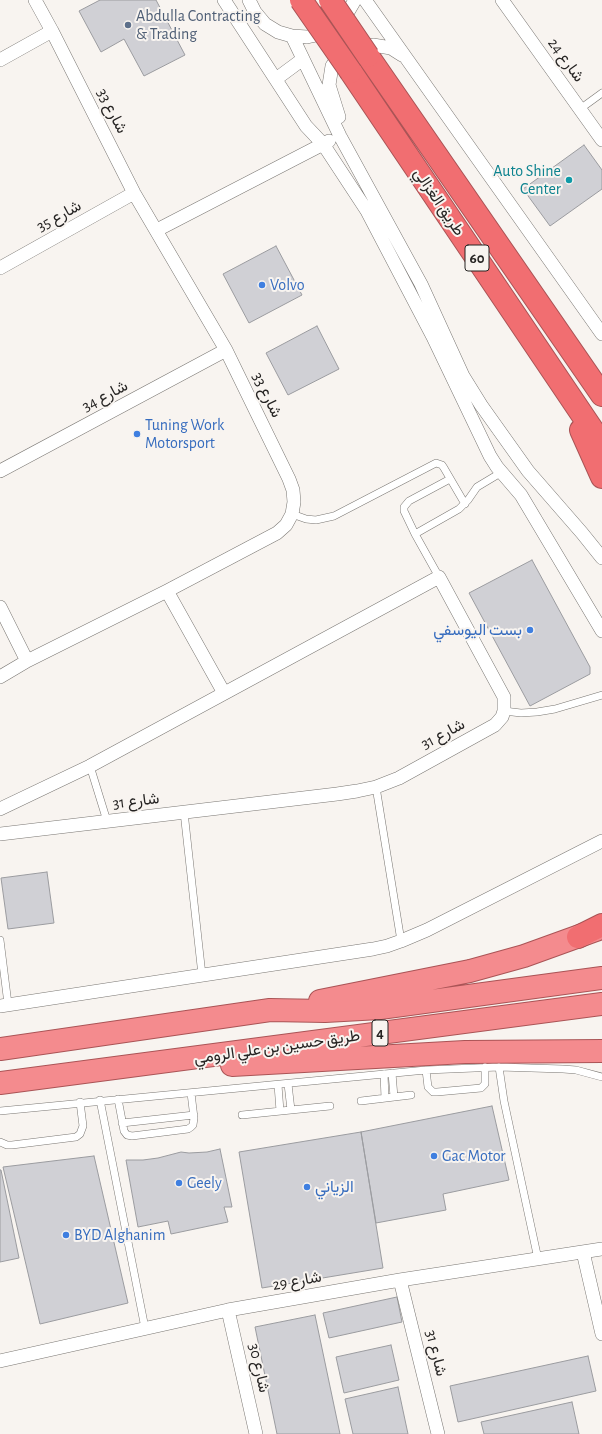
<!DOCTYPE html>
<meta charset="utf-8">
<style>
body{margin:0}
canvas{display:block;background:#f8f4f0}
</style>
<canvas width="602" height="1434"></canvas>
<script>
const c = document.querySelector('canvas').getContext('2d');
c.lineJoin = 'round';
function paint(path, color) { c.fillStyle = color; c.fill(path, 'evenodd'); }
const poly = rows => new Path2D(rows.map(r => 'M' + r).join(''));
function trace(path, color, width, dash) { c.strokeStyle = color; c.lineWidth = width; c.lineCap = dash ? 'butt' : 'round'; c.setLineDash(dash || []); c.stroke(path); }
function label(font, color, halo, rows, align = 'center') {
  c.font = font + ' "Alegreya Sans",Vazirmatn,sans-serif'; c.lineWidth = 4; c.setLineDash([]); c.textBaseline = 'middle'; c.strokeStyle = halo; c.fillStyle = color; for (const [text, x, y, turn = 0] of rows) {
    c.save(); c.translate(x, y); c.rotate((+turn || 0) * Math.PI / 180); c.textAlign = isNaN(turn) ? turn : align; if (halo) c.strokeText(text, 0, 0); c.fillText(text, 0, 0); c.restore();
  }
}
const building = poly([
 [100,0,156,0,185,55,144,76,124,39,101,52,79,11,100,0],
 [584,145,602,170,602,189,550,226,523,189,584,145],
 [276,246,302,295,249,323,223,274,276,246],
 [317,326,339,369,288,395,266,353,317,326],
 [532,560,590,667,590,674,530,706,469,593,532,560],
 [47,872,54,923,8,929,1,878,47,872],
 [492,1106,509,1180,443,1194,446,1210,376,1223,361,1132,492,1106],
 [361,1132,383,1268,262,1288,239,1152,361,1132],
 [220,1149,232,1207,224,1207,228,1222,171,1234,168,1221,138,1227,126,1160,143,1160,158,1158,181,1152,189,1153,207,1152,220,1149],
 [94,1156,128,1303,40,1324,3,1167,94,1156],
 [0,1170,1,1170,19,1258,0,1262,0,1170],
 [397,1297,402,1322,329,1338,323,1313,397,1297],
 [315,1315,340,1434,277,1434,255,1327,315,1315],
 [391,1345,399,1380,344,1393,336,1357,391,1345],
 [588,1356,596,1391,458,1422,450,1386,588,1356],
 [398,1387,408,1434,353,1434,345,1399,398,1387],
 [572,1402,579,1434,484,1434,481,1422,572,1402]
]);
const service = poly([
 [580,109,602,93],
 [292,514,306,519,316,520,334,516,436,463,442,465,444,468,465,504],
 [415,534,459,509,468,500,477,487,502,472],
 [439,577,415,534,404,511,404,507,409,501,450,479],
 [504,711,521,713,537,712,555,709,602,695],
 [90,766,107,821],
 [376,787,401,941],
 [184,812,202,975],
 [0,940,8,1004],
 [499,1067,504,1101,538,1259],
 [426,1070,428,1087,433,1092,437,1092,481,1088,485,1084,485,1067],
 [392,1073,394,1097],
 [384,1074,385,1098],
 [288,1084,291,1110],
 [278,1085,280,1111],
 [118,1099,124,1131,127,1135,132,1136,188,1129,191,1127,193,1125,194,1118,191,1093],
 [100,1100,145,1328],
 [361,1101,411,1095],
 [0,1111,426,1070,499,1067,563,1069,576,1070,602,1077],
 [242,1115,330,1106],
 [122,1123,194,1115],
 [0,1142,7,1145,12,1145,76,1137,80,1134,83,1126,80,1102]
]);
const minor = poly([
 [224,0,306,126,323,144,367,211,433,337,490,456,497,467,521,495,602,631],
 [249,0,255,12,265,24,278,32,292,36,307,37,321,34,334,27,345,17,355,0],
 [365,0,602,334],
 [502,0,602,140],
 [292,36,340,136,421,284,463,376,481,405,528,471,582,533,602,558],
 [0,60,52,31],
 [276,79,303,59],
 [339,117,329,85,332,66,339,56,349,50,373,45,391,48,402,55],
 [157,230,329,141],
 [0,268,134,193],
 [0,471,226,350],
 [167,591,224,693],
 [0,607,27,661],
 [0,677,27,661,167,591,277,533,286,525,292,514,294,502,293,490,289,479,226,350,134,193,52,31,35,0],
 [0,809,90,766,439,577,504,697,504,711,502,717,495,725,399,778,376,787,357,791,337,794,0,834],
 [0,1006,373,949,387,946,401,941,427,930,602,841],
 [583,1252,602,1334],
 [400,1280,438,1434],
 [228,1310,256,1434],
 [0,1361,228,1310,400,1280,602,1249]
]);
const trunk = poly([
 [320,1001,470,971,524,956,596,930],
 [0,1049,270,1010,325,1011,380,1008,602,978],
 [232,1065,465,1052,602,1051],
 [0,1083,602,1004]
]);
const motorway = poly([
 [368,56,602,395],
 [351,72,602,444],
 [581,430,602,477],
 [578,937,602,925]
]);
const motorwayBridge = poly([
 [301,0,351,72],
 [330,0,368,56]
]);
const markers = [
 [128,25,4,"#5c6f8a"],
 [569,180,4,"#0f9aa8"],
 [262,285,4,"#3f7fe0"],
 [137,434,4,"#3f7fe0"],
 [530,630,4,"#3f7fe0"],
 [434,1156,4,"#3f7fe0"],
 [179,1183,4,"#3f7fe0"],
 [307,1187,4,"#3f7fe0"],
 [66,1235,4,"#3f7fe0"]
];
const shields = [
 [477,258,24],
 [380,1033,16]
];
const shieldNames = [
 ["60",477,258],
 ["4",380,1033]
];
const serviceNames = [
 ["Abdulla Contracting",136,16],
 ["& Trading",136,34]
];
const streetNames = [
 ["شارع 24",566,60,54],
 ["شارع 33",112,111,63],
 ["طريق الغزالي",439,202,56],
 ["شارع 35",59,216,-29],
 ["شارع 33",267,395,64],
 ["شارع 34",105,396,-28],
 ["شارع 31",443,734,-28],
 ["شارع 31",136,801,-7],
 ["طريق حسين بن علي الرومي",277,1047,-8],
 ["شارع 29",297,1281,-10],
 ["شارع 31",436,1353,76],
 ["شارع 30",259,1368,77]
];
const cultureNames = [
 ["Auto Shine",561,171],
 ["Center",561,189]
];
const shopNames = [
 ["Volvo",270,285],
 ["Tuning Work",145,425],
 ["Motorsport",145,443],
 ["بست اليوسفي",522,630,"right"],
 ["Gac Motor",442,1156],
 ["Geely",187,1183],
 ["الزياني",315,1187],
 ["BYD Alghanim",74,1235]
];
paint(building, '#d0d0d5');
trace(building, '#9b9ca0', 1);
trace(service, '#7a7773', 8);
trace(minor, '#7a7773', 14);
trace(trunk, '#aa5456', 24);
trace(motorway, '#aa5456', 24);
trace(service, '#fff', 7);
trace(minor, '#fff', 13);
trace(trunk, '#f48b8e', 22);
trace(motorway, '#f16e71', 22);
trace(motorwayBridge, '#aa5456', 24, []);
trace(motorwayBridge, '#f16e71', 22);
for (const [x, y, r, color] of markers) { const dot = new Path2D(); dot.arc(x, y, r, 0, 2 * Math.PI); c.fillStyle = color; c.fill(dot); trace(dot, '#f8f4f0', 1.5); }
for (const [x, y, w] of shields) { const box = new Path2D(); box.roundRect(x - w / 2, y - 13, w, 26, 3); c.fillStyle = '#f8f4f0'; c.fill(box); trace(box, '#262423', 1); }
label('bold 15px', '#262423', null, shieldNames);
label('16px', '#4e5e75', '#f8f4f0', serviceNames, 'left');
label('16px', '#262423', '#f8f4f0', streetNames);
label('16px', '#0d838f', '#f8f4f0', cultureNames, 'right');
label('16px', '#366cbe', '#f8f4f0', shopNames, 'left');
</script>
